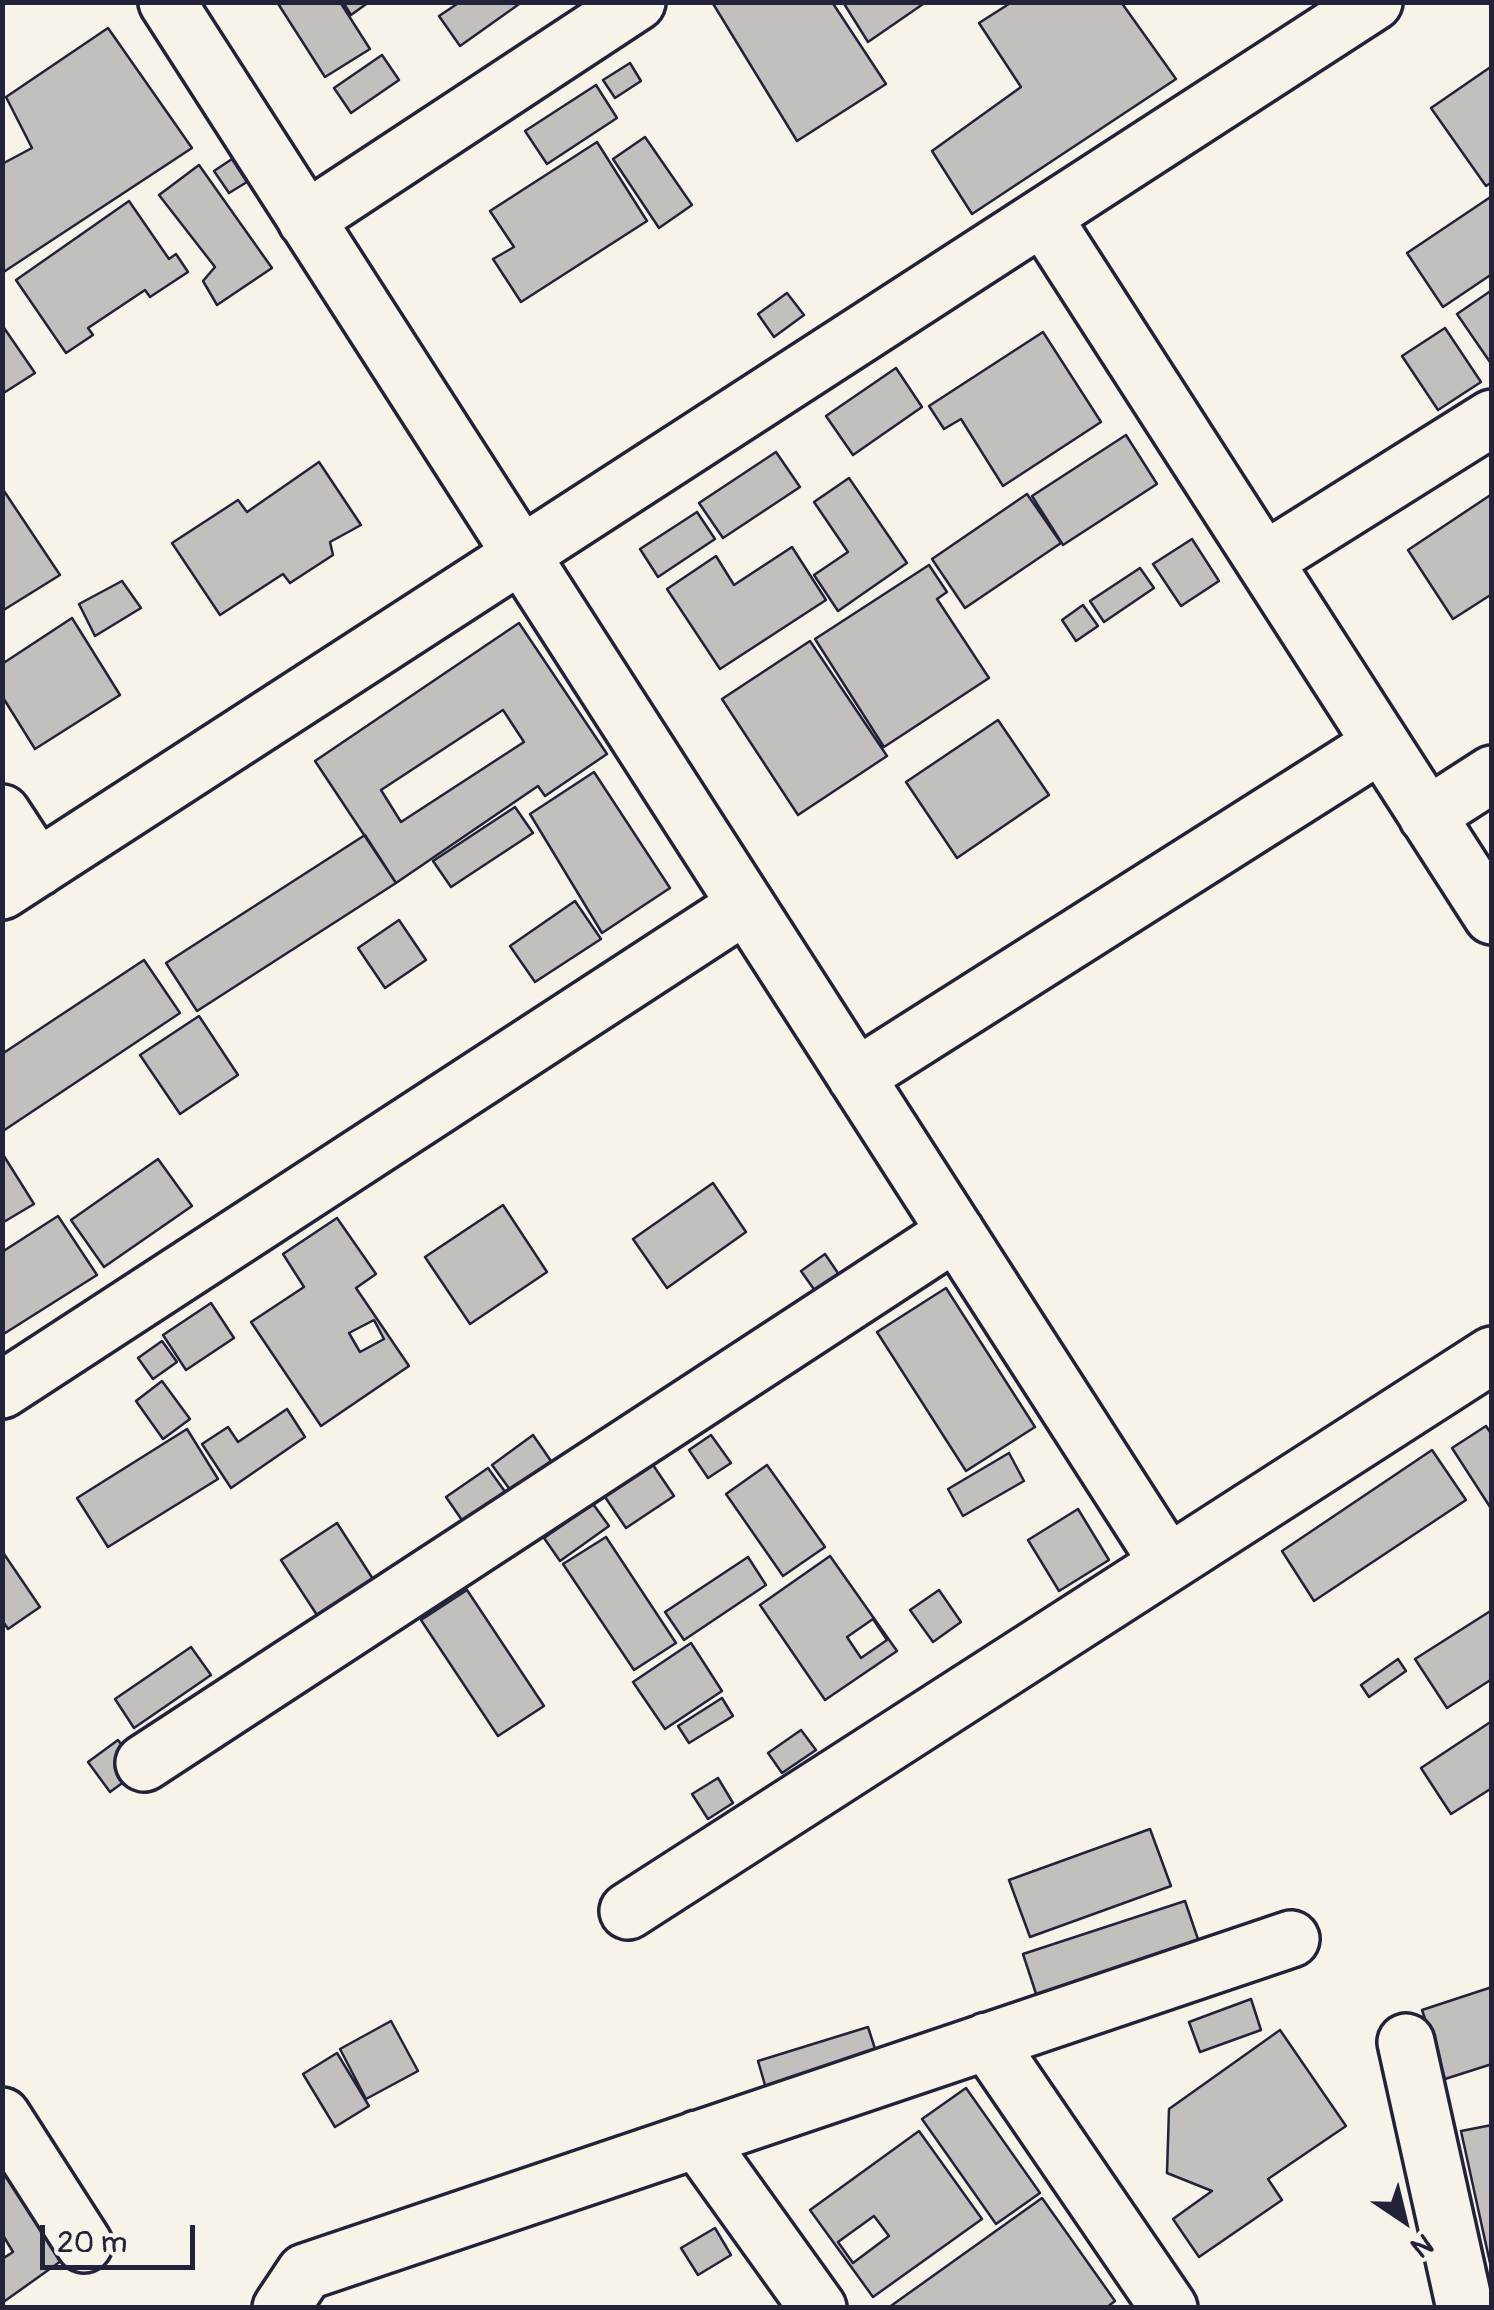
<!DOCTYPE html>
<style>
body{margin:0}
#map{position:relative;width:1494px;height:2310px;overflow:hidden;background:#f7f3e8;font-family:Pangolin,sans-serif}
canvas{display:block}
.frame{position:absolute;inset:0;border:5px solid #22223b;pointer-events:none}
.north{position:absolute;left:1354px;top:2170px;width:100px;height:100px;-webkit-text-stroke:8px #f7f3e8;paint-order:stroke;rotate:145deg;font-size:28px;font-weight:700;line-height:40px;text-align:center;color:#22223b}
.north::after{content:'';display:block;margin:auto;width:35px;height:45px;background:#22223b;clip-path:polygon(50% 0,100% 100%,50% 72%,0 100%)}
.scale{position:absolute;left:40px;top:2225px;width:155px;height:45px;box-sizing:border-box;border:5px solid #22223b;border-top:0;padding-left:12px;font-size:30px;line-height:35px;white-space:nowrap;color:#22223b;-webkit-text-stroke:8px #f7f3e8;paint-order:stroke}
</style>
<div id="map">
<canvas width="1494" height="2310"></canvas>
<div class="frame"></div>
<div class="north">N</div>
<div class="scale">20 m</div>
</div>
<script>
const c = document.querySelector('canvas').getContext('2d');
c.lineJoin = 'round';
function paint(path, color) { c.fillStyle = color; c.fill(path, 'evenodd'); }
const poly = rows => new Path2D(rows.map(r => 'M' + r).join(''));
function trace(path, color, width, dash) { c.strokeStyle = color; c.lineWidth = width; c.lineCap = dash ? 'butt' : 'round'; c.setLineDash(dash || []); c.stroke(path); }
const building = poly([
 [277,2,340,2,370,49,325,77,277,2],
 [343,2,369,2,351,15,343,2],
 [460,2,522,2,460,46,439,16,460,2],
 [712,2,832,2,886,84,797,141,712,2],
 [843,2,926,2,868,42,843,2],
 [1012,2,1121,2,1176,79,972,214,932,151,1021,87,979,23,1012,2],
 [108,28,192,148,2,273,2,164,32,148,6,97,108,28],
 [382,55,399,80,351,113,334,88,382,55],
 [630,63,641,81,615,98,603,80,630,63],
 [1492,66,1492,182,1486,186,1431,108,1492,66],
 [596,85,617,118,547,164,525,131,596,85],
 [645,137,692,205,659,228,613,159,645,137],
 [597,142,647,221,521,302,493,259,514,247,490,211,597,142],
 [232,159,247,182,229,193,214,171,232,159],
 [199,165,272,268,217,305,203,281,215,267,159,195,199,165],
 [1492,196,1492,274,1443,307,1407,253,1492,196],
 [129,201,169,259,176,254,188,272,150,297,145,290,88,328,93,335,66,353,16,280,129,201],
 [1492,290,1492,365,1457,314,1492,290],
 [787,293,804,315,774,337,758,314,787,293],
 [2,325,35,373,2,394,2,325],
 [1445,328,1481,382,1438,410,1402,356,1445,328],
 [1043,332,1101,422,1003,486,961,419,944,429,929,406,1043,332],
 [896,368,922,407,853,455,826,416,896,368],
 [1126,435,1157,484,1063,545,1032,496,1126,435],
 [776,452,800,487,723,538,699,503,776,452],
 [319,462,361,525,330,542,333,555,290,583,283,574,220,615,172,543,238,500,247,512,319,462],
 [849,478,907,563,838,611,814,575,848,552,814,502,849,478],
 [2,488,60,575,2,611,2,488],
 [1027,494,1061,543,965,608,932,559,1027,494],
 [1492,494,1492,594,1453,619,1408,550,1492,494],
 [697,512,715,539,658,577,640,549,697,512],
 [1192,539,1219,581,1181,606,1153,564,1192,539],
 [792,547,826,600,720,669,667,589,716,556,734,585,792,547],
 [929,565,947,592,937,599,989,678,884,747,815,639,929,565],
 [1140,568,1154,588,1104,622,1090,601,1140,568],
 [122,581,141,608,95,636,79,604,122,581],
 [1083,605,1098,626,1076,641,1062,620,1083,605],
 [72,618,120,695,35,749,2,696,2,664,72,618],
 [519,623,607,754,545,796,538,786,396,883,315,761,519,623],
 [503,710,524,742,401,822,381,790,503,710],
 [810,641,887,756,798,815,722,699,810,641],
 [998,720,1049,795,957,858,906,782,998,720],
 [594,772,670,888,602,933,530,814,594,772],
 [515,807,533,833,451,887,433,861,515,807],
 [365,835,396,883,197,1011,166,963,365,835],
 [575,901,601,939,535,982,510,946,575,901],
 [399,920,426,960,385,988,358,948,399,920],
 [144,960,180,1013,3,1131,2,1054,144,960],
 [199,1016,238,1075,180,1114,140,1055,199,1016],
 [2,1153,34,1204,2,1223,2,1153],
 [158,1159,192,1206,104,1267,71,1220,158,1159],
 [713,1183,746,1232,667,1288,633,1239,713,1183],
 [503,1205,547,1272,470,1324,425,1257,503,1205],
 [58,1216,97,1275,2,1335,2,1252,58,1216],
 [337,1218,376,1274,356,1288,409,1366,321,1426,251,1322,304,1287,283,1254,337,1218],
 [374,1320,384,1339,360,1352,349,1333,374,1320],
 [825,1254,842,1279,818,1295,801,1271,825,1254],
 [946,1288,1035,1427,966,1471,877,1332,946,1288],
 [211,1303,234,1338,186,1370,163,1335,211,1303],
 [162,1341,177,1362,153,1379,138,1358,162,1341],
 [162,1381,190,1419,163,1439,136,1401,162,1381],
 [287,1409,305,1437,231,1488,202,1444,228,1427,238,1442,287,1409],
 [1486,1426,1492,1435,1492,1510,1452,1448,1486,1426],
 [187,1429,218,1479,108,1547,77,1498,187,1429],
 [533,1435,551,1461,511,1491,492,1465,533,1435],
 [711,1435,731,1463,708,1478,689,1450,711,1435],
 [1432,1450,1466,1500,1314,1601,1282,1551,1432,1450],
 [1009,1453,1024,1481,963,1516,948,1489,1009,1453],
 [651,1462,674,1496,626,1528,603,1494,651,1462],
 [767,1465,825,1547,783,1576,726,1494,767,1465],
 [488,1468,506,1493,464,1523,446,1497,488,1468],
 [593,1504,609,1526,560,1561,544,1538,593,1504],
 [1078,1509,1109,1560,1059,1591,1028,1540,1078,1509],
 [337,1523,373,1579,317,1615,281,1560,337,1523],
 [606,1537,676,1643,634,1670,563,1564,606,1537],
 [2,1551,40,1607,8,1629,2,1620,2,1551],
 [830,1556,897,1651,825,1700,760,1605,830,1556],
 [873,1619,887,1640,861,1658,847,1637,873,1619],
 [748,1557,766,1585,684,1640,665,1612,748,1557],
 [467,1590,544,1706,498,1736,421,1620,467,1590],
 [939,1590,961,1622,933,1642,910,1610,939,1590],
 [1492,1610,1492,1679,1447,1708,1415,1659,1492,1610],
 [691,1643,722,1691,665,1729,633,1682,691,1643],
 [191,1647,211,1675,134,1728,115,1699,191,1647],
 [1398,1659,1406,1671,1369,1697,1361,1685,1398,1659],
 [722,1698,733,1716,689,1743,678,1726,722,1698],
 [1492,1721,1492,1788,1451,1814,1421,1768,1492,1721],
 [801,1730,816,1750,782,1773,768,1753,801,1730],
 [118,1740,140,1770,110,1792,88,1762,118,1740],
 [718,1778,733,1803,708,1819,692,1794,718,1778],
 [1150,1829,1171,1886,1030,1937,1009,1880,1150,1829],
 [1185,1901,1203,1954,1040,2006,1023,1954,1185,1901],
 [1492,1987,1492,2064,1445,2079,1422,2010,1492,1987],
 [1251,1999,1261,2030,1200,2052,1189,2022,1251,1999],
 [391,2021,418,2071,366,2099,340,2049,391,2021],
 [868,2027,878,2058,767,2092,758,2061,868,2027],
 [1280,2030,1346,2126,1268,2179,1282,2200,1199,2257,1173,2219,1212,2191,1167,2173,1169,2109,1280,2030],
 [337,2053,369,2106,335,2127,303,2074,337,2053],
 [966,2088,1040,2193,996,2224,922,2119,966,2088],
 [1492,2125,1492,2262,1490,2263,1461,2131,1492,2125],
 [919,2131,982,2219,873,2297,810,2210,919,2131],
 [874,2216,889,2236,853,2263,838,2242,874,2216],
 [2,2157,68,2256,2,2303,2,2259,13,2252,4,2237,2,2238,2,2157],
 [1042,2198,1115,2301,1106,2308,888,2308,1042,2198],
 [715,2228,731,2255,698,2275,681,2248,715,2228]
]);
const street = poly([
 [167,2,1168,1563],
 [1043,217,1492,916],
 [306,220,637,2],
 [1264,561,1492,418],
 [2,813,38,868],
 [1427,816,1492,774],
 [2,891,1374,2],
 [856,1077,1381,744],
 [2,1390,746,905],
 [144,1763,956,1232],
 [628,1911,1492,1355],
 [987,2041,1169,2308],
 [1406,2042,1465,2308],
 [2,2116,84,2244],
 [697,2139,818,2308],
 [281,2308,305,2272,1291,1939]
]);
paint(building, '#c2bfbd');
trace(building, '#22223b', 2.5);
trace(street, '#22223b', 62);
trace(street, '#f7f3e8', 55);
</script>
